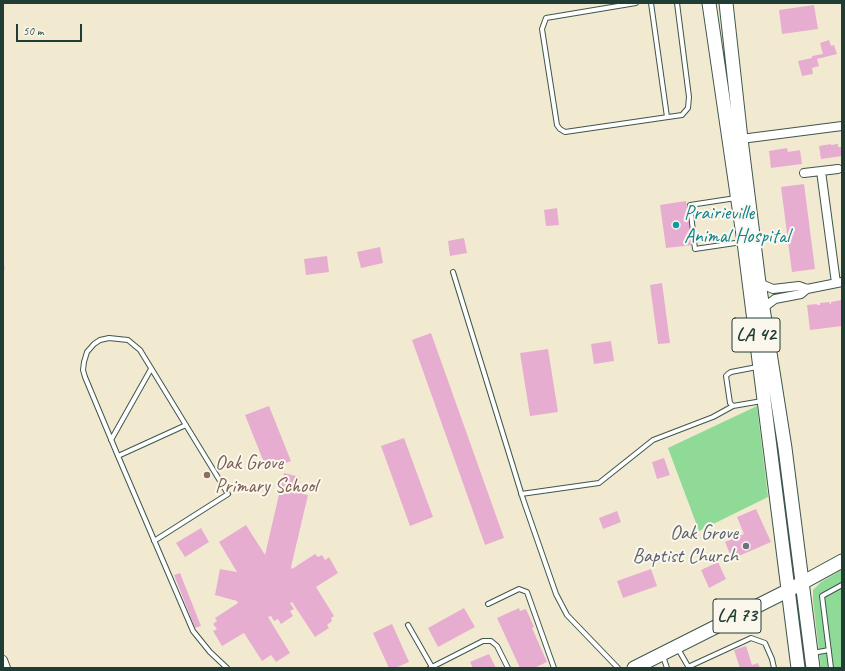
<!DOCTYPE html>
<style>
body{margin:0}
#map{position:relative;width:845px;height:671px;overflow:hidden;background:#f1ead1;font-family:Caveat,sans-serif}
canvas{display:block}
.frame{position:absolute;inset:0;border:4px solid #1f3d34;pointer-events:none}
.scale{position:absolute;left:16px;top:24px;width:66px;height:18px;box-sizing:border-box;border:2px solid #1f3d34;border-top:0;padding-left:5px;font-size:12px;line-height:14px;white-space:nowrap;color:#1f3d34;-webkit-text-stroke:3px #fbf7ec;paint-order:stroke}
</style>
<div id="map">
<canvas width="845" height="671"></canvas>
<div class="frame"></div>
<div class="scale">50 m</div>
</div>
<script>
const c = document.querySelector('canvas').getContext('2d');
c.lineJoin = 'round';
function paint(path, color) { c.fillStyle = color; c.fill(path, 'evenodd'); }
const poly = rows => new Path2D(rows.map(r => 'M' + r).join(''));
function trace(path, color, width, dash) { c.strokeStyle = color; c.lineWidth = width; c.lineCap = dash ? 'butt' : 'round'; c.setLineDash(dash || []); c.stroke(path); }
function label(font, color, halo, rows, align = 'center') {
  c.font = font + ' Caveat,sans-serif'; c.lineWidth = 4; c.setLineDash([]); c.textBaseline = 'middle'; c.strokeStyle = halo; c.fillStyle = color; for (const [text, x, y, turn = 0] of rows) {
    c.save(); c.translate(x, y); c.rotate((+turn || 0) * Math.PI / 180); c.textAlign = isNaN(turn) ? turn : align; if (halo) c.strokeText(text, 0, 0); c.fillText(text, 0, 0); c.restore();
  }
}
const green = poly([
 [757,406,768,497,699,531,668,448],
 [842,570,842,668,821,668,813,601,813,590,821,582]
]);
const stream = poly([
 [3,270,3,267]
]);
const building = poly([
 [814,5,818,29,782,34,779,10],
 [829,40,831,46,834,45,837,54,817,59,819,66,812,68,813,74,802,76,798,61,812,58,812,56,823,54,820,43],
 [831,144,831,145,838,144,838,147,842,147,842,156,821,159,819,146],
 [787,148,788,152,800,150,802,164,771,168,769,151],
 [804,184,815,269,792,272,781,187],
 [686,201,688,214,691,214,692,219,689,219,691,231,693,231,694,236,691,236,693,245,666,248,660,205],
 [557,208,559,225,546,226,544,210],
 [464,238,467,253,450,256,448,241],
 [380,247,383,263,361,268,357,252],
 [327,256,329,272,306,275,304,259],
 [662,283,670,343,658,344,650,285],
 [842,300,842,326,810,330,807,305,817,304,817,305,820,305,820,303,829,302,830,304,831,304,831,302],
 [431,333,504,538,485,545,412,340],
 [611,341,614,361,594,364,591,344],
 [548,349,558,412,530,416,520,353],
 [269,406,291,461,267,470,245,415],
 [404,438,433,517,410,526,381,446],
 [664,458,670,475,657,479,652,462],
 [284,473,300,477,298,488,304,489,303,494,308,495,291,567,292,569,315,554,318,557,322,555,325,560,329,557,338,573,316,587,334,616,331,618,332,621,327,625,329,628,315,637,292,602,290,603,294,609,290,611,293,616,281,624,278,619,274,621,271,616,268,617,290,653,276,662,271,655,262,661,244,633,222,646,213,631,217,629,213,624,217,621,215,618,238,603,237,601,215,595,220,569,237,572,219,542,246,525,265,555],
 [756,509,771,542,732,559,725,542,744,534,737,517],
 [617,511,621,522,603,529,599,518],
 [201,528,209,542,185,557,176,543],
 [718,562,726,579,709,588,701,570],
 [651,569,657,586,623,598,617,581],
 [180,573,201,626,195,628,174,575],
 [464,608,475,627,438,647,428,628],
 [519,608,520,611,526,609,534,627,532,628,547,662,534,668,520,668,497,618],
 [392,624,409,662,395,668,389,668,373,633],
 [746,646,752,665,758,663,760,668,740,668,734,650],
 [489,654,496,668,473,668,470,662]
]);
const service = poly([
 [636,3,546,18,542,29,557,125,560,129,565,132,682,115,688,108,689,97,677,3],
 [651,3,667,117],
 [736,198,690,205,695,249,742,242],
 [453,272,523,499,556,594,567,615,618,668],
 [757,367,731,372,728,374,726,376,730,403,733,406,762,401],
 [111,440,151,369],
 [118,456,186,425],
 [521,494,599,483,653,440,713,417,733,406],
 [154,541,228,494,140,350,128,340,109,338,100,340,94,344,87,352,84,362,83,370,85,377,118,456,193,631,210,652,227,668],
 [488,604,519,589,527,592,554,668],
 [408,625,432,667],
 [677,647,689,668],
 [813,653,829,650],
 [663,656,667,668],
 [688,667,751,638,765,643,772,659,774,668],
 [430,668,483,641,491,641,497,646,508,668],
 [831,668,822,596,842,585]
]);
const minor = poly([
 [741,139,842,126],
 [821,171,836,283],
 [804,173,838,169],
 [759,283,773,289,799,286,807,289,842,282],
 [763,308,775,299,801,294,807,289],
 [3,660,6,668]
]);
const primary = poly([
 [709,3,744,242,798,668],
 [726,3,741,139,759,283,785,448,813,668],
 [634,668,789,590,842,561]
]);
const markers = [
 [676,225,4,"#0f9aa8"],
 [207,475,4,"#8d6e63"],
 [746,546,4,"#6b7280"]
];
const shields = [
 [756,335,48],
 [737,616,48]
];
const shieldNames = [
 ["LA 42",756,335],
 ["LA 73",737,616]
];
const cultureNames = [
 ["Prairieville",684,214],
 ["Animal Hospital",684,237]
];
const educationNames = [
 ["Oak Grove",215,464],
 ["Primary School",215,487]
];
const worshipNames = [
 ["Oak Grove",738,534],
 ["Baptist Church",738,557]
];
paint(green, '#8fda97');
trace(stream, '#5ca3d2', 2.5);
paint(building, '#e7add1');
trace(service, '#3e574c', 6);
trace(minor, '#3e574c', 10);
trace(primary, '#3e574c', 15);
trace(service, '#fff', 4);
trace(minor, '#fff', 8);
trace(primary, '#fff', 13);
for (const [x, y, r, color] of markers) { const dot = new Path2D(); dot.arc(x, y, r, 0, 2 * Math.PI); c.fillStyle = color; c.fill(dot); trace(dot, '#fbf7ec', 1.5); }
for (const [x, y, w] of shields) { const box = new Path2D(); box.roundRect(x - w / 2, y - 17, w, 34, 3); c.fillStyle = '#fbf7ec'; c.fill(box); trace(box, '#1f3d34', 1); }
label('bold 19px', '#1f3d34', null, shieldNames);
label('20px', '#0d838f', '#fbf7ec', cultureNames, 'left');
label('20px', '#785e54', '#fbf7ec', educationNames, 'left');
label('20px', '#5b616d', '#fbf7ec', worshipNames, 'right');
</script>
